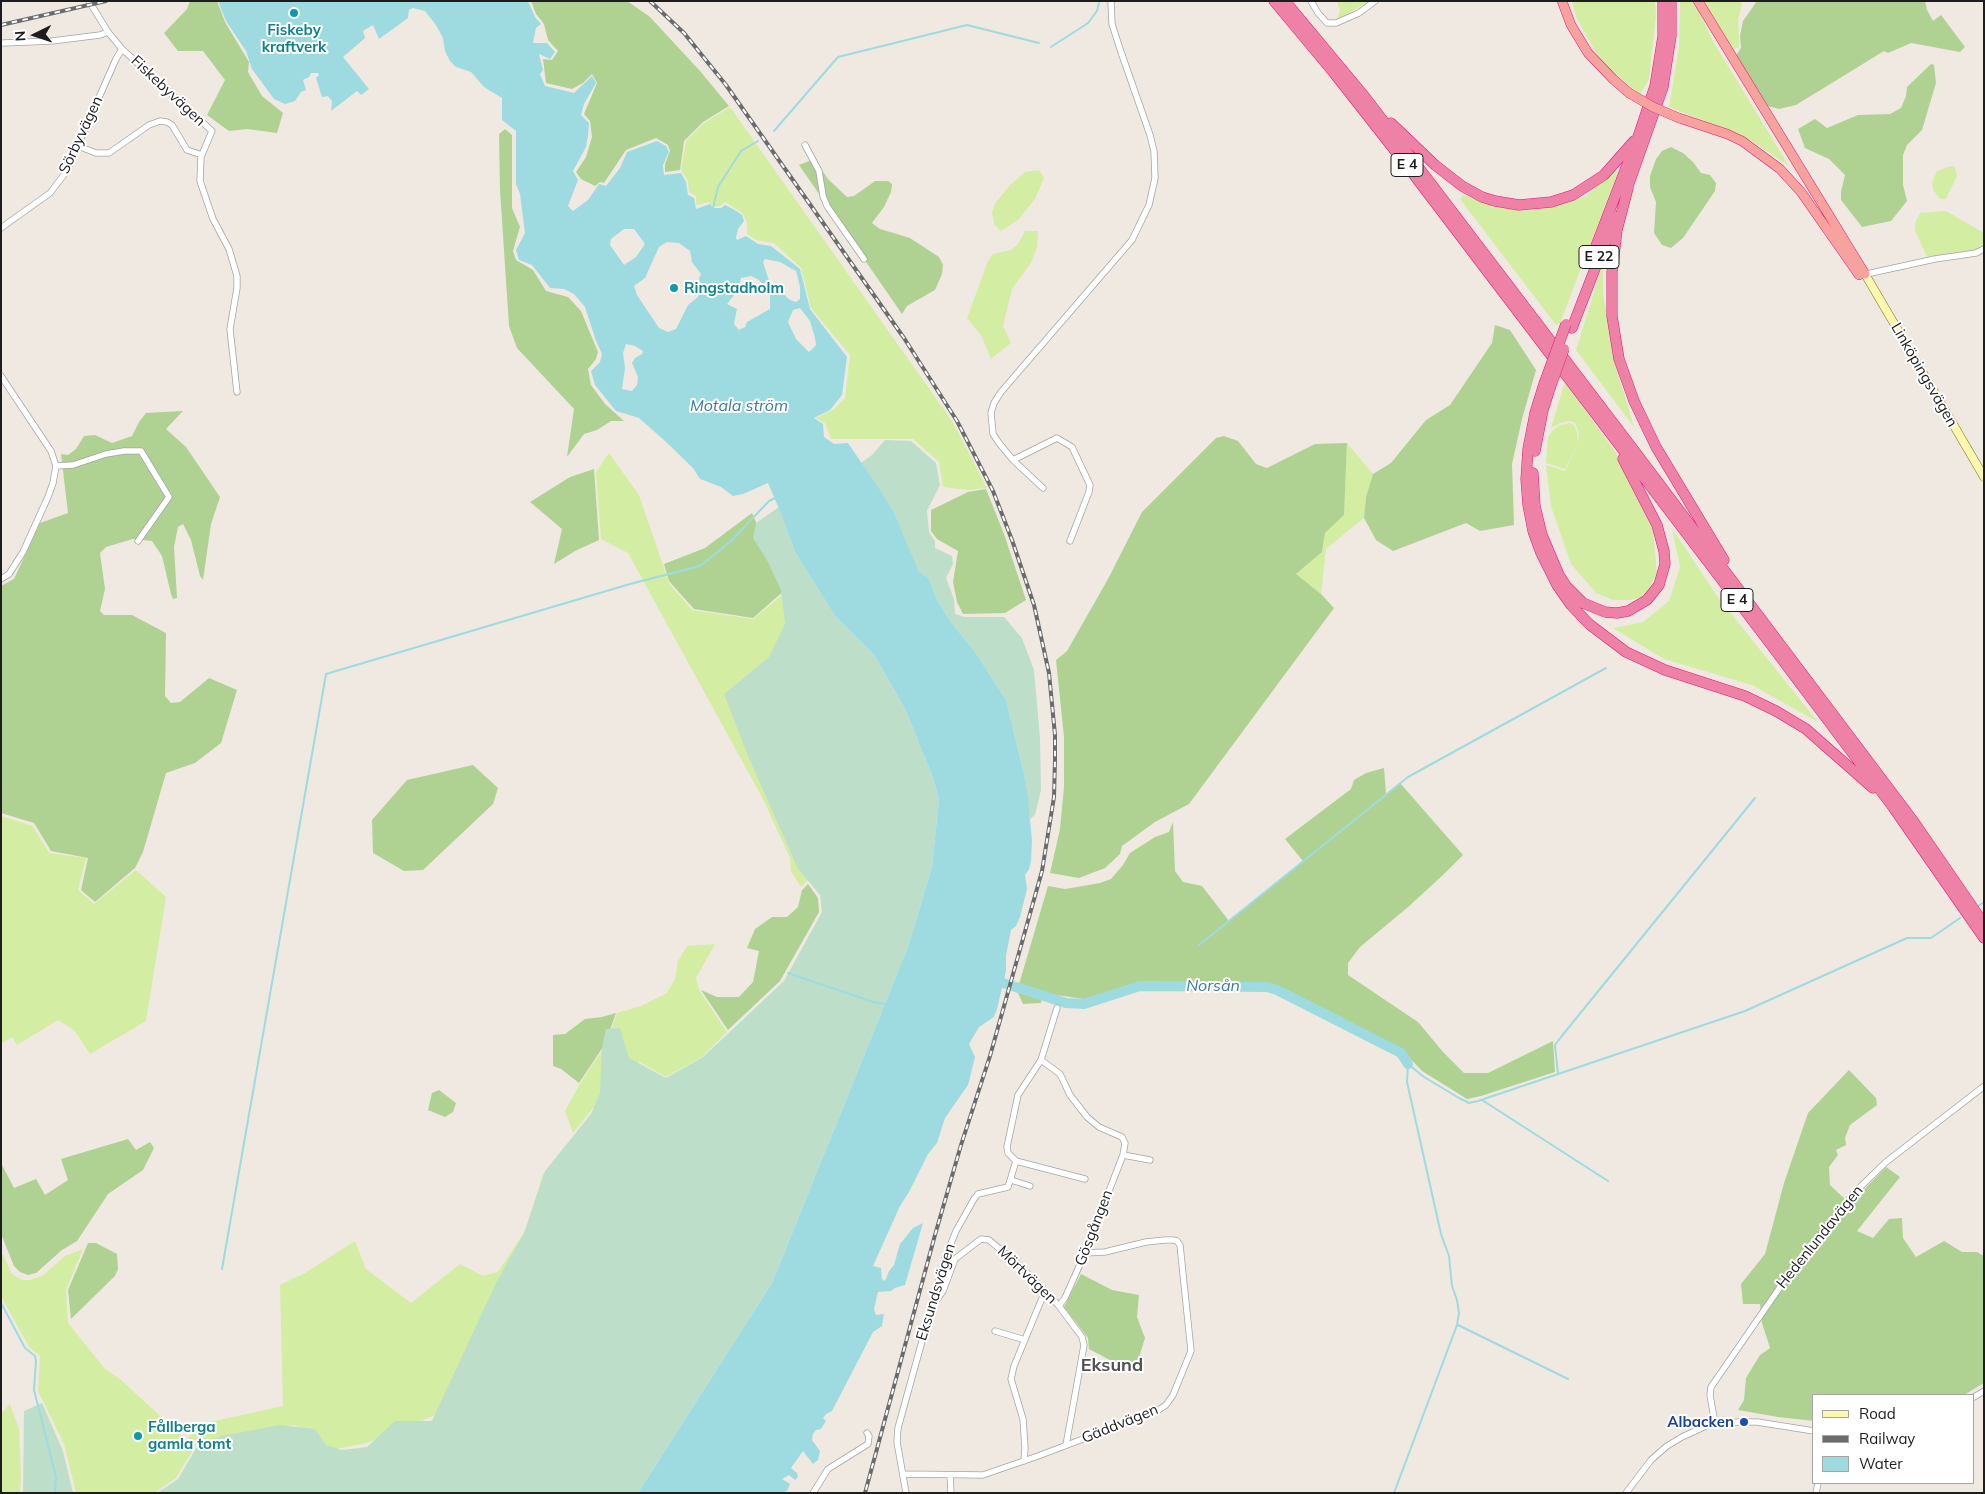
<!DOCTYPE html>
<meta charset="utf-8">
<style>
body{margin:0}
#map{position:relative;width:1985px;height:1494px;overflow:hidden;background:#efe9e2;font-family:Mulish,sans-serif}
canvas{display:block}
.frame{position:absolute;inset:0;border:2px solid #1d1d1d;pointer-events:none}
.legend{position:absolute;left:1812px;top:1394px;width:162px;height:90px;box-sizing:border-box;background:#fff;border:1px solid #a5a5a5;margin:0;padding:6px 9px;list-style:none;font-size:15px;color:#1d1d1d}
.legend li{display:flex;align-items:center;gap:10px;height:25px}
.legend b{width:25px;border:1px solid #a5a5a5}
.north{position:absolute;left:10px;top:10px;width:50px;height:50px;-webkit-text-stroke:4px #fff;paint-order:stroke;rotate:266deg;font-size:14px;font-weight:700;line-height:20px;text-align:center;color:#1d1d1d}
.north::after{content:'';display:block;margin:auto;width:18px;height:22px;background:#1d1d1d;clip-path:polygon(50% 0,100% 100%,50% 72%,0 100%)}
</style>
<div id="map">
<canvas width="1985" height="1494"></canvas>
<div class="frame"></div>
<ul class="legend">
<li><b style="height:6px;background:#fef7b0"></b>Road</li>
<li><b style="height:6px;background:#6b6b6b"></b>Railway</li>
<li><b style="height:14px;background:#9edbe1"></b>Water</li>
</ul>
<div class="north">N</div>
</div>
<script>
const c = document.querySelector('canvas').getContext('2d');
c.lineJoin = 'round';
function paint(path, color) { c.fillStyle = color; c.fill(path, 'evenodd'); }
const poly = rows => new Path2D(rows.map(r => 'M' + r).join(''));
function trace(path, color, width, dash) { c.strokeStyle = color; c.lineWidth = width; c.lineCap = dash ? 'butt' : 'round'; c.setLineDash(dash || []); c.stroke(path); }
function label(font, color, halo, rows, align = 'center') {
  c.font = font + ' Mulish,sans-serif'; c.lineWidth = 4; c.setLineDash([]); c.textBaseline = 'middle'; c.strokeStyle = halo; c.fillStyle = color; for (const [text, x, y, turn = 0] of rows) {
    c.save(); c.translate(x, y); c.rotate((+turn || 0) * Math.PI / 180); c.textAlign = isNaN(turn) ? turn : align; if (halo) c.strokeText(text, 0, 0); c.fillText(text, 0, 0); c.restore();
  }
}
const grass = poly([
 [1337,1,1370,1,1337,20,1340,10],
 [1572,1,1655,1,1656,14,1649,79,1640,95,1600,60,1576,17],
 [1680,1,1694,1,1714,43,1789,166,1750,140,1669,107,1679,46],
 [1704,1,1740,1,1742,5,1738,20,1739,47,1733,50],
 [730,107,952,421,987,488,968,490,943,487,939,462,913,439,831,439,825,423,816,418,833,410,845,398,850,355,811,308,801,268,774,243,756,240,747,234,747,222,742,213,725,202,720,206,714,207,709,202,696,205,696,196,689,192,688,181,681,170,686,141,704,123],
 [1951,166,1955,167,1957,176,1946,199,1940,199,1933,190,1932,182,1937,171],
 [1614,169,1618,172,1560,323,1556,325,1460,199,1464,195,1494,207,1526,211,1553,207,1587,196],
 [1039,170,1044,178,1035,199,1018,220,1001,231,994,224,992,212,996,202,1010,185,1025,172],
 [1946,211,1984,233,1984,247,1972,252,1927,257,1915,231,1915,223,1920,213],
 [1025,231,1038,231,1037,247,1031,263,1012,289,1003,326,1011,343,991,359,982,337,967,318,988,261,993,254,1011,250,1018,244],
 [1603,263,1603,293,1615,364,1634,427,1576,350],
 [1565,382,1619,457,1653,531,1657,574,1644,597,1631,600,1613,600,1596,593,1571,564,1551,506,1546,465,1565,471,1578,444,1565,469,1546,463,1548,437,1554,429,1560,425,1570,423,1574,425,1577,432,1578,443,1579,433,1575,423,1570,421,1560,423,1551,428],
 [1347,443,1373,474,1366,497,1364,518,1326,549,1321,594,1296,574,1322,552,1325,533,1344,515],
 [609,453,639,495,669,583,692,610,753,619,787,591,823,865,801,887,791,871,790,858,764,801,628,553,601,539,596,472],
 [1672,528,1717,596,1818,722,1752,685,1664,659,1613,628,1643,622,1669,601,1680,567],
 [1,816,33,826,49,853,86,858,78,890,94,904,136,870,166,897,146,1021,90,1054,75,1031,58,1020,17,1045,12,1037,1,1044],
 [715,944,696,978,699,990,727,1032,702,1057,666,1077,639,1062,609,1088,573,1133,565,1111,581,1082,606,1045,617,1013,641,1006,667,993,675,979,678,961,687,946],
 [610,1090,448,1410,367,1443,330,1450,315,1433,294,1425,205,1443,198,1443,188,1438,205,1423,283,1406,280,1285,305,1273,355,1241,366,1269,411,1303,460,1264,483,1276,498,1272,525,1231,543,1174],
 [83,1249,66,1290,68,1323,105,1369,120,1379,184,1438,196,1445,176,1478,154,1493,76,1493,64,1444,38,1391,40,1356,29,1347,1,1296,1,1251,12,1274,22,1280,30,1280,42,1276,65,1256],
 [10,1404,19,1429,21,1476,20,1493,1,1493,1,1414]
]);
const forest = poly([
 [190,1,217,1,225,22,249,62,248,72,262,96,283,113,277,133,247,129,229,131,207,115,225,80,203,51,178,51,164,33,187,9],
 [531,1,627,1,650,17,700,71,729,106,703,122,684,141,680,170,665,172,665,164,670,151,668,145,656,138,626,150,604,183,600,182,595,186,581,179,576,172,586,157,592,137,590,121,584,114,597,83,592,74,583,83,572,89,546,83,543,59,552,60,558,51,548,40,544,24,536,14],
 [1757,1,1925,1,1927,10,1933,21,1941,15,1965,47,1960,52,1911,43,1888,53,1884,51,1796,105,1779,109,1768,106,1735,57,1741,48,1740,36,1743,21],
 [1931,64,1934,65,1936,83,1922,130,1907,145,1903,155,1903,185,1907,201,1891,221,1862,227,1841,200,1841,192,1845,175,1829,159,1805,148,1798,129,1815,119,1827,128,1858,115,1890,114,1901,108,1906,96,1907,87],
 [505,129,512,135,512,208,520,227,513,251,516,260,533,270,546,291,568,297,581,311,598,352,596,359,588,369,591,385,605,404,624,421,611,421,597,430,584,434,567,457,574,409,517,348,509,326,500,190,499,134],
 [1671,147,1683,153,1693,162,1701,173,1710,175,1716,183,1715,191,1683,238,1671,248,1662,245,1654,233,1656,202,1650,187,1650,176,1656,159,1662,151],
 [814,159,828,179,847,197,854,196,875,181,888,181,892,184,891,192,884,207,872,223,880,229,910,238,939,257,943,265,942,274,935,290,907,306,902,314,799,165],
 [1495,325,1510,330,1536,370,1522,419,1512,464,1514,525,1480,531,1466,523,1393,551,1376,540,1364,518,1366,497,1373,474,1391,463,1426,420,1450,405,1492,343],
 [183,411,166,429,186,447,220,497,211,524,203,580,200,576,191,540,183,524,178,527,174,547,177,598,173,599,171,594,162,556,152,541,133,539,106,547,100,553,105,589,100,611,104,615,132,615,166,633,165,696,171,703,180,702,209,678,237,690,221,743,195,763,166,773,143,852,135,868,95,902,81,890,88,858,51,851,34,823,1,813,1,586,14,579,40,523,68,513,61,454,68,455,76,449,84,436,95,435,112,443,132,436,139,422,146,413],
 [1224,436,1238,441,1256,464,1267,468,1315,444,1347,443,1344,515,1325,533,1322,552,1296,574,1321,594,1334,608,1189,804,1155,822,1122,846,1120,854,1105,868,1079,878,1050,873,1060,829,1064,787,1064,737,1056,660,1067,651,1108,579,1142,512,1216,438],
 [594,469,599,540,575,551,554,564,562,529,530,502,570,477],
 [986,489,1004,534,1026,600,1005,613,963,614,957,602,953,582,958,551,937,539,931,531,931,510,968,492],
 [752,513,786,589,753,618,694,609,669,581,664,564,705,548],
 [473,765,498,788,493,804,423,870,404,871,373,853,372,820,407,780],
 [1384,768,1386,794,1400,783,1463,855,1443,875,1407,908,1360,947,1348,963,1348,975,1418,1022,1443,1052,1464,1073,1488,1073,1553,1041,1555,1072,1481,1096,1467,1099,1422,1071,1403,1051,1287,990,1265,983,1141,983,1126,986,1090,1000,1043,993,1041,1003,1023,1004,1017,991,1048,886,1065,889,1100,883,1111,879,1123,865,1130,853,1155,837,1169,832,1173,822,1175,871,1183,882,1202,886,1229,921,1303,861,1285,839,1351,789,1354,780,1366,773],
 [808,884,818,898,819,912,780,981,728,1030,701,990,717,997,739,997,753,982,759,951,747,948,755,929,772,917,787,917,798,907,802,890],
 [616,1013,605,1044,579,1083,561,1069,553,1066,553,1035,565,1034,585,1019,602,1017],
 [1849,1070,1876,1098,1877,1105,1850,1125,1845,1138,1846,1145,1836,1150,1838,1155,1829,1167,1830,1185,1850,1204,1886,1167,1900,1177,1857,1231,1873,1238,1889,1219,1902,1218,1903,1238,1916,1257,1944,1241,1962,1252,1977,1252,1984,1256,1984,1383,1964,1395,1814,1395,1814,1421,1778,1417,1738,1410,1744,1400,1746,1378,1760,1355,1770,1348,1762,1323,1760,1304,1743,1304,1741,1284,1765,1254,1784,1183,1808,1113],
 [439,1090,456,1103,453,1112,445,1117,428,1110,432,1093],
 [128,1139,136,1150,150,1142,154,1148,143,1170,108,1194,77,1241,62,1250,36,1273,28,1275,20,1272,14,1266,1,1234,1,1163,14,1188,36,1179,45,1195,68,1180,61,1159],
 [88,1243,96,1243,117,1254,118,1269,115,1276,71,1319,68,1290],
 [1081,1274,1112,1290,1139,1295,1137,1317,1145,1338,1137,1364,1125,1368,1089,1349,1088,1338,1064,1307]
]);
const wetland = poly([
 [885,440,911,441,936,463,940,485,927,511,929,532,935,541,935,548,952,556,953,564,946,578,954,599,955,614,965,617,1004,617,1022,638,1034,670,1040,738,1041,790,1035,815,1030,819,1024,774,1006,700,976,653,950,621,937,600,929,579,919,573,894,512,861,463,872,455],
 [779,507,795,552,835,616,875,656,906,711,932,775,939,799,932,867,908,947,772,1283,638,1493,157,1493,178,1479,198,1445,221,1436,280,1425,315,1429,326,1445,342,1450,367,1447,395,1421,432,1421,496,1283,524,1233,545,1171,591,1114,600,1093,602,1048,606,1029,620,1028,629,1058,666,1078,703,1057,784,981,822,912,820,895,798,869,748,756,724,694,769,657,785,624,781,590,768,562,753,538,756,523],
 [42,1403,63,1451,73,1493,23,1493,24,1411]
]);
const water = poly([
 [218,1,528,1,535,17,541,24,536,28,533,43,547,43,555,52,550,59,539,54,543,70,540,74,545,86,574,93,592,76,596,83,584,104,581,115,589,123,588,136,586,147,573,171,578,180,568,206,573,211,588,200,599,184,606,186,620,168,627,152,657,141,666,146,669,152,663,165,664,175,681,173,686,182,688,195,694,198,696,209,710,204,713,208,721,208,725,205,733,209,742,215,744,221,738,229,736,238,737,240,746,236,758,244,771,246,800,269,810,309,847,357,842,395,830,410,814,418,823,424,824,437,834,444,848,443,878,487,894,512,919,572,929,579,937,600,950,621,976,653,1006,700,1024,774,1028,797,1032,841,1031,861,1029,869,1025,875,1027,889,1020,917,1016,926,1011,930,1006,956,1006,971,997,1009,994,1017,979,1027,969,1044,975,1057,968,1085,945,1118,937,1143,928,1154,909,1192,900,1206,873,1266,881,1268,882,1279,885,1281,889,1271,894,1265,900,1244,913,1228,923,1223,905,1285,895,1288,891,1291,878,1292,874,1309,876,1315,884,1314,882,1326,873,1332,832,1411,826,1414,823,1418,826,1421,821,1429,816,1430,813,1434,812,1440,820,1451,818,1460,813,1464,803,1451,791,1468,797,1473,798,1477,795,1480,789,1475,782,1479,790,1484,787,1491,781,1493,638,1493,772,1283,908,947,932,867,939,799,932,775,906,711,875,656,835,616,795,552,780,511,768,483,743,494,733,496,721,487,700,479,693,468,665,441,639,418,616,411,595,385,591,371,600,362,602,354,596,341,585,307,574,294,564,289,550,288,532,265,519,260,516,250,525,233,520,194,516,184,516,131,502,120,502,98,484,87,471,72,456,67,450,61,445,51,443,38,436,25,425,11,413,8,409,10,408,18,379,39,373,25,363,31,365,38,343,57,369,89,361,95,357,91,331,111,332,101,328,96,322,97,316,78,319,75,318,73,311,73,309,77,303,80,306,90,301,92,295,101,285,104,274,99,252,69,246,51,226,21],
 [624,229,634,229,645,244,636,257,624,265,610,245,611,239],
 [667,242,679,243,690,251,692,262,701,274,699,278,700,288,698,297,688,305,676,329,668,332,659,328,637,295,634,286,645,278,659,247],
 [765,259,780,262,796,271,800,287,800,299,796,302,790,300,769,281,763,262],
 [751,276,759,280,770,293,770,309,747,322,745,327,739,330,734,324,737,309,727,304,738,290,741,278],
 [800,308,810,321,815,338,816,345,809,352,796,339,788,322,793,310],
 [626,344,635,346,643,351,642,354,635,358,632,363,638,377,637,385,632,391,622,389,625,368,623,353]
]);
const stream = poly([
 [1051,47,1088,23,1097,11,1099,3],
 [774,131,838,57,967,25,1039,43],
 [713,208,718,187,741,151,758,141],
 [1978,906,1984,902],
 [1199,945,1408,777,1606,668],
 [788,973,873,1002,885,1004],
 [1408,1064,1424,1077,1459,1098,1469,1103,1478,1101,1745,1011,1907,938,1931,938,1960,918],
 [1558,1074,1555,1045,1561,1037,1755,798],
 [1482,1100,1608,1181],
 [222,1269,326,674,630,584,700,566,731,541,769,501,775,498],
 [1,1303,25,1348,35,1356,36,1361,34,1390,56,1477,55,1493],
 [1458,1325,1568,1379],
 [1394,1493,1457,1325,1459,1313,1457,1300,1452,1286,1449,1256,1441,1234,1407,1082,1408,1064]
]);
const river = poly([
 [1003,983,1066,1003,1084,1004,1140,986,1267,987,1277,990,1401,1053,1408,1064]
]);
const minor = poly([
 [89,1,108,32,122,49,212,131,201,157,200,181,213,219,229,249,237,276,237,288,230,329,237,392],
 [1311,1,1318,13,1327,23,1336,23,1359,13,1375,1],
 [3,43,52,41,100,35,108,32],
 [805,145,819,171,823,196,827,206,864,259],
 [78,146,96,153,109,153,149,125,160,121,167,122,172,125,187,150,202,155],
 [1,228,50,193,66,172,116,59,122,49],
 [1862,275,1935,259,1976,253,1984,249],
 [1,376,51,451,56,466,53,483,48,497,23,552,9,574,1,579],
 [1013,460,999,443,993,434,991,413,994,403,1001,392,1132,240,1149,205,1155,178,1154,151,1150,135,1121,52,1112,24,1111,1],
 [56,466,73,465,106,454,124,451,141,451,169,497,138,541],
 [1043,488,1013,460,1057,438,1072,447,1090,485,1089,492,1070,541],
 [1041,1060,1060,1074,1070,1095,1087,1117,1099,1127,1122,1137,1125,1143,1123,1155,1085,1253,1065,1298,1059,1306],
 [1123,1155,1150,1160],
 [1016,1161,1008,1153,1007,1147,1018,1095,1041,1060,1057,1008],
 [1016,1161,1085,1179],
 [1011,1180,1030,1186],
 [932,1302,936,1301,943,1291,955,1259,981,1239,989,1240,1017,1263,1045,1291,1059,1306,1082,1337,1084,1345,1066,1445],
 [995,1331,1025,1340],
 [1974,1397,1984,1391],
 [1715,1424,1710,1395,1711,1387,1787,1277,1854,1193,1886,1162,1983,1087],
 [1024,1461,1025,1448,1023,1419,1011,1379,1014,1366,1045,1291],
 [904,1474,983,1475,1038,1456,1157,1411,1166,1405,1173,1395,1191,1351,1180,1245,1177,1241,1173,1240,1165,1240,1146,1242,1105,1252,1085,1253],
 [950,1475,951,1493],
 [813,1493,828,1469,868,1444,869,1436,867,1433],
 [906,1493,897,1442,898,1428,945,1258,956,1231,974,1199,978,1194,1008,1187,1016,1161],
 [1626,1493,1651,1460,1667,1446,1682,1437,1708,1425,1738,1422,1757,1422,1814,1431],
 [1816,1493,1818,1483]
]);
const secondary = poly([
 [1865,274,1984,477]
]);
const trunk = poly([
 [1562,1,1571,25,1588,53,1613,79,1629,93],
 [1698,1,1865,274],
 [1679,118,1727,134,1742,141,1780,169,1801,192,1859,275]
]);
const motorway = poly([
 [1274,1,1334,73,1411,171,1772,646,1893,807,1984,938],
 [1285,1,1365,97,1633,449,1914,822,1984,924],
 [1391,123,1435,165,1462,186,1482,197,1495,201,1519,205,1551,202,1573,195,1604,175,1634,141],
 [1628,188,1617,230,1612,272,1612,316,1619,359,1634,401,1656,447,1724,560],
 [1626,192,1663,87,1671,36,1671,1],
 [1596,246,1639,134,1655,86,1663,36,1663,1],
 [1572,328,1615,217],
 [1544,384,1535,413,1528,449,1526,479,1528,505,1533,531,1541,553,1557,585,1571,605,1589,624,1626,652,1665,670,1745,696,1776,711,1806,729,1873,788],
 [1535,451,1543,410,1550,388],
 [1533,473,1535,506,1542,535,1559,575,1566,586,1583,603,1605,612,1617,613,1628,611,1647,600,1659,585,1665,564,1664,551,1657,525,1623,459]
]);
const rail = poly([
 [650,1,684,33,726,85,904,338,957,421,993,491,1012,540,1034,605,1049,673,1055,735,1055,760,1054,797,1042,871,990,1056,961,1145,935,1235,865,1493],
 [1,25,106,1]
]);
const trunkBridge = poly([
 [1629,93,1653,107,1679,118]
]);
const motorwayBridge = poly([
 [1544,384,1566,324],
 [1550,388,1564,349]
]);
const markers = [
 [294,13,5,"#0f9aa8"],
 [674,288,5,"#0f9aa8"],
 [1744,1422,5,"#1a4fb4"],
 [138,1436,5,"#0f9aa8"]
];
const shields = [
 [1407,165,32],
 [1599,257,40],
 [1737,600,32]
];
const shieldNames = [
 ["E 4",1407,165],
 ["E 22",1599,257],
 ["E 4",1737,600]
];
const cultureNames = [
 ["Fiskeby",294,30,"center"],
 ["kraftverk",294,47,"center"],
 ["Ringstadholm",684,288],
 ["Fållberga",148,1427],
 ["gamla tomt",148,1444]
];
const streetNames = [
 ["Fiskebyvägen",168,91,43],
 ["Sörbyvägen",81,135,-65],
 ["Linköpingsvägen",1924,375,60],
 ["Gösgången",1094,1228,-69],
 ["Hedenlundavägen",1820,1237,-51],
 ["Mörtvägen",1027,1275,44],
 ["Eksundsvägen",936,1292,-73],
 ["Gäddvägen",1120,1424,-22]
];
const transitNames = [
 ["Albacken",1734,1422]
];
const waterNames = [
 ["Motala ström",739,406],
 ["Norsån",1213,986]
];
const quarterNames = [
 ["Eksund",1112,1366]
];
paint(grass, '#d3eea3');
paint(forest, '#afd293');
paint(wetland, '#bddfca');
paint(water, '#9edbe1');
trace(stream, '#9edbe1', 2);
trace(river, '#9edbe1', 10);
trace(minor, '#a4a4a4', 7);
trace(secondary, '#787300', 9);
trace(trunk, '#e6167c', 10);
trace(motorway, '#e6167c', 11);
trace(minor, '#fff', 5.5);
trace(secondary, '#fef7b0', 8);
trace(trunk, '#f6a29e', 9);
trace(motorway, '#ed82a6', 10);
trace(rail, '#6b6b6b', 4);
trace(rail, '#fff', 2, [5.5]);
trace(trunkBridge, '#e6167c', 10, []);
trace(motorwayBridge, '#e6167c', 11, []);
trace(trunkBridge, '#f6a29e', 9);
trace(motorwayBridge, '#ed82a6', 10);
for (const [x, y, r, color] of markers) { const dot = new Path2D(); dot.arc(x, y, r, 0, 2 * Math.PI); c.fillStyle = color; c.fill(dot); trace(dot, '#fff', 2); }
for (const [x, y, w] of shields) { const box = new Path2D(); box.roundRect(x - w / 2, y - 11.5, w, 23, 4); c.fillStyle = '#fff'; c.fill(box); trace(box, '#1d1d1d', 1); }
label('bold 14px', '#1d1d1d', null, shieldNames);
label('bold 15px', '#0d838f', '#fff', cultureNames, 'left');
label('15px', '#1d1d1d', '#fff', streetNames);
label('bold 15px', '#164399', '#fff', transitNames, 'right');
label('italic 16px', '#3b7a9c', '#fff', waterNames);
label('bold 18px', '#505050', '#fff', quarterNames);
</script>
